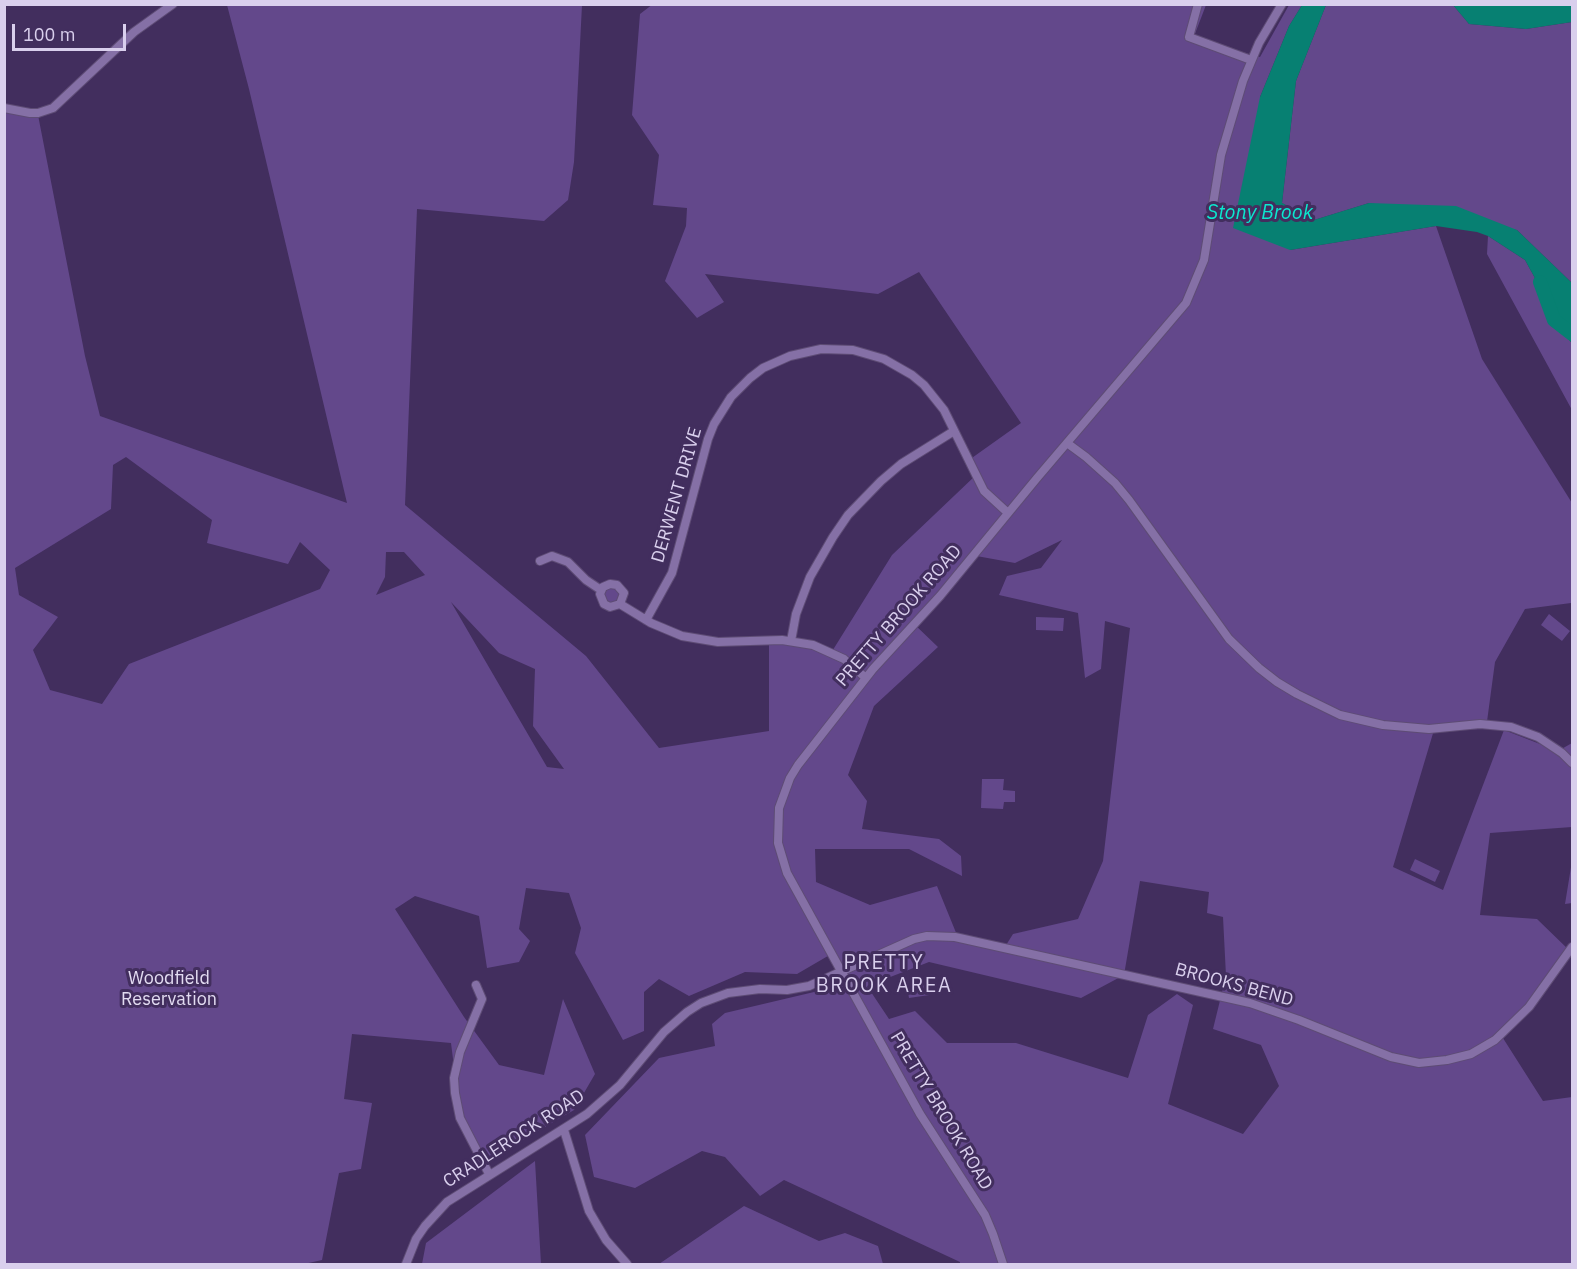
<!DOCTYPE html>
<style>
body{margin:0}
#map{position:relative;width:1577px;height:1269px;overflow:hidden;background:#422e5e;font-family:"IBM Plex Sans",sans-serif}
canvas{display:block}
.frame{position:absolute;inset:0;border:6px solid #d9cfed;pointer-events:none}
.scale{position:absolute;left:12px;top:24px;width:114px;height:27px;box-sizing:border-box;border:3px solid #d9cfed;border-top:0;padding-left:8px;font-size:18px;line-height:21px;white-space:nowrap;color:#d9cfed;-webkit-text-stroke:4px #422e5e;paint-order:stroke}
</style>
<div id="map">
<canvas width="1577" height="1269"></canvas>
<div class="frame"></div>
<div class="scale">100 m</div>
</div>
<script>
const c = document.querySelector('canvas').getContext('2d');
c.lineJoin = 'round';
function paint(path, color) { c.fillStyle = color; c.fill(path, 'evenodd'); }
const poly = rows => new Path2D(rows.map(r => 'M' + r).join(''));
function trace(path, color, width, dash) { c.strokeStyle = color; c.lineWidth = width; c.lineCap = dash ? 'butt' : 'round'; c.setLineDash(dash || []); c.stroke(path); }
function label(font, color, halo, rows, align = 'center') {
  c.font = font + ' "IBM Plex Sans",sans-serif'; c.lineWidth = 6; c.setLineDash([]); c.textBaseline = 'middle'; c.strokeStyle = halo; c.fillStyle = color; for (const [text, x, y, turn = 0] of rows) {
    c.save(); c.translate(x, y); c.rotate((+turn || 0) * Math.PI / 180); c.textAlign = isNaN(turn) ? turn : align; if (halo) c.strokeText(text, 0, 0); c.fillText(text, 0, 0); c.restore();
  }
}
const green = poly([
 [653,4,1206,5,1193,39,1260,57,1289,5,1302,5,1289,26,1260,97,1290,250,1436,226,1482,359,1572,503,1572,606,1571,603,1525,609,1495,662,1486,729,1434,730,1393,867,1443,890,1504,730,1558,751,1572,743,1572,827,1490,833,1480,915,1537,919,1571,952,1501,1035,1543,1101,1572,1097,1572,1264,960,1264,960,1262,784,1180,760,1196,725,1157,702,1151,635,1188,594,1177,585,1135,659,1058,715,1046,712,1024,725,1013,848,984,833,953,797,974,745,972,689,996,659,979,644,992,644,1031,623,1040,575,953,581,928,569,893,526,888,519,929,530,941,519,962,487,968,479,916,415,896,395,909,464,1017,499,1065,544,1075,563,999,595,1074,574,1110,485,1162,460,1115,451,1043,352,1034,344,1099,372,1103,361,1169,339,1173,322,1260,304,1264,5,1264,5,108,38,115,85,356,100,416,347,503,249,89,227,5,582,5,574,162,568,200,544,221,417,209,405,505,586,656,659,748,769,731,769,641,831,653,892,555,976,475,969,460,1021,423,919,272,878,294,705,274,724,302,697,318,665,281,686,226,687,208,653,205,659,155,632,115,640,14],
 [126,457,212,520,207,543,288,564,300,542,330,570,320,589,129,664,102,704,50,690,33,650,58,617,19,595,15,568,111,509,113,465],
 [1062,540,1041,568,1007,576,999,595,1078,613,1085,678,1101,669,1105,621,1130,628,1103,861,1078,919,1013,934,1003,950,959,940,937,886,870,905,816,882,815,849,909,849,962,876,961,856,939,839,862,829,867,801,848,775,874,706,938,647,913,623,971,555,1015,563],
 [386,552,404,552,425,575,376,595,385,577],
 [451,602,499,653,535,669,533,726,564,769,547,767],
 [1140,881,1209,892,1207,913,1223,917,1226,976,1213,1029,1261,1045,1279,1086,1243,1134,1168,1104,1193,1005,1177,994,1148,1015,1128,1078,1016,1043,947,1043,915,1011,889,1019,867,986,929,962,1081,998,1124,975],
 [1326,5,1453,5,1469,24,1526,29,1572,22,1572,283,1517,230,1369,203,1314,220,1282,203,1296,81],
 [1488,236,1525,260,1569,340,1572,343,1572,410,1487,254],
 '604 596a8 8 0 1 1 16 0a8 8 0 1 1-16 0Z',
 [1549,614,1570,631,1562,641,1541,625],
 [1036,617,1064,618,1063,631,1036,630],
 [982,779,1004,779,1003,790,1015,791,1015,802,1004,802,1003,809,981,808],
 [1415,859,1440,871,1435,882,1410,870],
 [1572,861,1572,903,1565,904],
 [934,982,936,994,909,998,907,986],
 [535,1161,541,1264,422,1264,426,1243],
 [744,1206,819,1241,845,1233,878,1246,883,1264,659,1264]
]);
const water = poly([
 [1302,5,1326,5,1296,81,1282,203,1314,220,1369,203,1456,206,1517,230,1572,283,1572,343,1569,340,1525,260,1488,236,1477,232,1436,226,1290,250,1233,228,1260,97,1289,26],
 [1453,5,1572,5,1572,22,1526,29,1469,24]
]);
const river = poly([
 [1540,282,1554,320,1572,334]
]);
const minor = poly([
 [1198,4,1189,37,1251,60],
 [4,108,30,113,38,113,53,108,134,32,173,4],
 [1067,443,1086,457,1115,483,1129,500,1229,639,1259,668,1277,682,1297,694,1340,715,1383,725,1429,729,1480,724,1511,727,1538,737,1562,753,1572,763],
 [540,561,552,556,568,562,586,580,601,590],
 [620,604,610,607,604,604,600,594,603,587,610,584,617,585,624,593,620,604,651,623,682,636,718,642,782,640,813,645,844,659,866,678],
 [646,620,672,573,708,439,714,424,731,397,750,378,763,368,790,356,821,349,853,350,884,359,912,375,924,385,944,410,984,491,1008,513],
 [791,641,796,614,810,577,833,537,848,515,881,481,901,464,954,431],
 [476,985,482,999,460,1052,454,1078,455,1093,460,1118,489,1174],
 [564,1130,589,1211,606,1240,627,1264],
 [406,1264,416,1239,425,1226,447,1202,587,1114,620,1085,664,1032,687,1012,701,1003,728,993,760,989,787,990,809,986,914,939,927,936,955,937,1250,1003,1299,1020,1391,1057,1419,1063,1447,1060,1471,1054,1495,1040,1529,1007,1572,947],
 [1003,1264,993,1234,985,1215,920,1114,787,873,778,843,779,808,790,778,798,765,873,669,940,596,1037,478,1186,303,1204,260,1221,155,1243,81,1259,43,1282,4]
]);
const streetNames = [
 ["DERWENT DRIVE",677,495,-74],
 ["PRETTY BROOK ROAD",899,616,-49],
 ["BROOKS BEND",1234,985,15],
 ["PRETTY BROOK ROAD",941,1111,59],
 ["CRADLEROCK ROAD",514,1139,-33]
];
const parkNames = [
 ["Woodfield",169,979],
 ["Reservation",169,1000]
];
const waterNames = [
 ["Stony Brook",1260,213]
];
const neighbourhoodNames = [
 ["PRETTY",884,963],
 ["BROOK AREA",884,986]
];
paint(green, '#63488b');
paint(water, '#078072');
trace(river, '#078072', 14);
trace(minor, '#5e4c75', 10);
trace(minor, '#8570a6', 8);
label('18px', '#d9cfed', '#422e5e', streetNames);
label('18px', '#e2dbf1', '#422e5e', parkNames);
label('italic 20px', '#0be8cf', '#422e5e', waterNames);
c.letterSpacing = '1.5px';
label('20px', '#d9cfed', '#422e5e', neighbourhoodNames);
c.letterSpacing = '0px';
</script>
